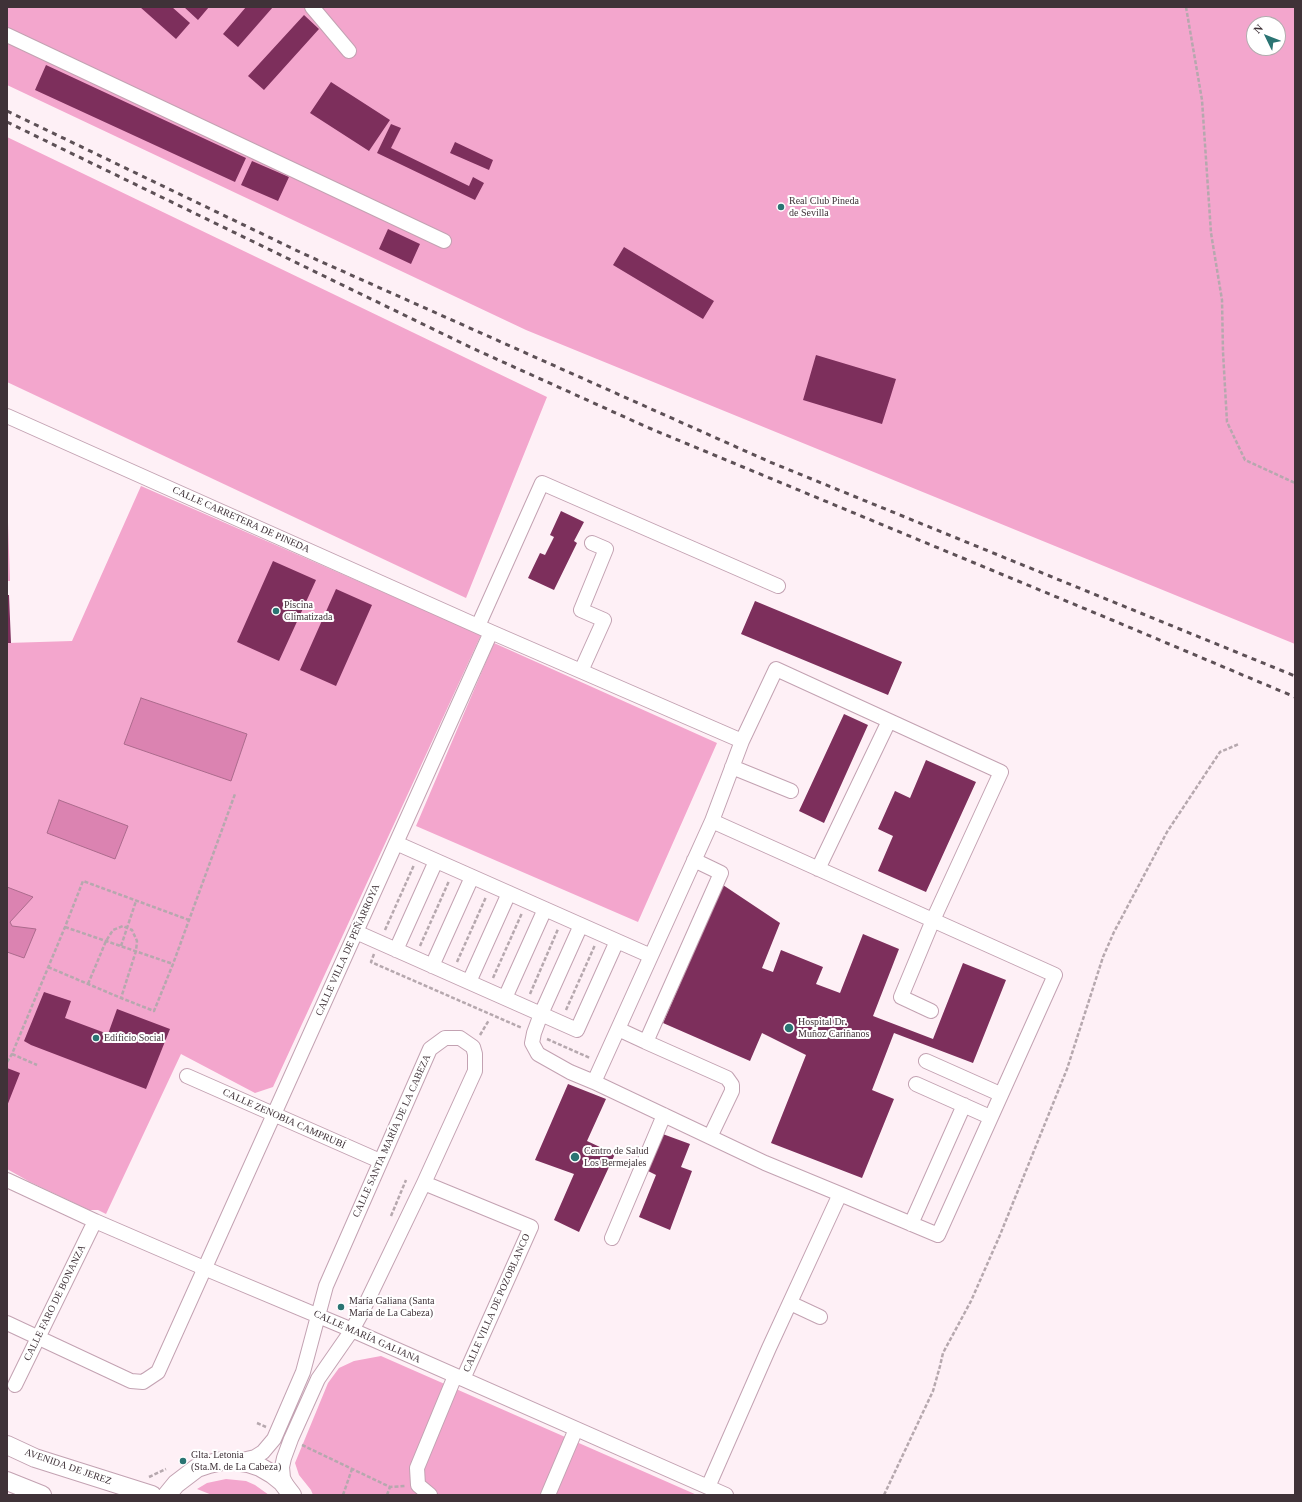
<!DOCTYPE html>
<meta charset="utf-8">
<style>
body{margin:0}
#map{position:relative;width:1302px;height:1502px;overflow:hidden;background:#fef0f6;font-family:Georgia,serif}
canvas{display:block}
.frame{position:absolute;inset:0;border:8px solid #3f3238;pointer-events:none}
.north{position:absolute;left:1246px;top:16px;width:40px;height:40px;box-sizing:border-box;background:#fff;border:1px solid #b2adaf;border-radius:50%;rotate:313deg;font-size:11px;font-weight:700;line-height:16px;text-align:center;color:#3f3238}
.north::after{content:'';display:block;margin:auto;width:14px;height:18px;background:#2a7473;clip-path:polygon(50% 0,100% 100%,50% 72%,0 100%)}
</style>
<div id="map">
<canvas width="1302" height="1502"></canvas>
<div class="frame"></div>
<div class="north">N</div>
</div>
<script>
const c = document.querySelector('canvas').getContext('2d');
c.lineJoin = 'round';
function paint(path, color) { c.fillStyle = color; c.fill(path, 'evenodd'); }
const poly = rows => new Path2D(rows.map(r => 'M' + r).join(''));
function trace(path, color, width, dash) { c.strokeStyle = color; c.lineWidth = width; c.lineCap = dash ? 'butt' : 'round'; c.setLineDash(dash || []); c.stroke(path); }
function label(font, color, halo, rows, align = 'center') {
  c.font = font + ' Georgia,serif'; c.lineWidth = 4; c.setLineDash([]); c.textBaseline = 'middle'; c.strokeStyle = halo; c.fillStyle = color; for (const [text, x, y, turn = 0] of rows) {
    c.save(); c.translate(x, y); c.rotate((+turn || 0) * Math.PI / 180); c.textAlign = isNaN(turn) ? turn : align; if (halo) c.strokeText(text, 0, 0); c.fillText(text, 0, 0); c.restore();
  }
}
const green = poly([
 [7,7,1295,7,1295,644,526,330,7,85],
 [1254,24,1278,24,1278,48,1254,48],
 [7,137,547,397,466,598,7,382],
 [141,486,481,635,273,1087,255,1093,181,1054,106,1214,98,1210,89,1210,30,1182,7,1169,7,643,72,641],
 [7,493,10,581,7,581],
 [494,643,717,743,638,922,416,826],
 [381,1356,697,1495,313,1495,311,1490,299,1475,295,1463,328,1383,339,1368,354,1361],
 [226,1479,246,1481,255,1485,269,1495,212,1495,197,1489,207,1483]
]);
const water = poly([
 [141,698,247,734,231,781,124,744,141,698],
 [59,800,128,826,115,859,47,833,59,800],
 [7,887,33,897,10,922,12,926,36,929,24,958,7,952,7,887]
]);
const building = poly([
 [140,7,172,7,190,23,176,39],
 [184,7,209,7,198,20],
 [246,7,273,7,238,47,223,34],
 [304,15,319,29,264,90,248,76],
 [46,65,246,158,235,182,35,90],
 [331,82,390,120,369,151,310,113],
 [391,124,401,128,391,148,469,186,473,177,484,183,475,200,377,153],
 [455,142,493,160,489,170,450,153],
 [252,161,289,177,278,201,241,185],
 [388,229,420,244,411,264,379,249],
 [624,247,714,301,703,319,613,265],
 [816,355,896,379,882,424,803,400],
 [561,511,584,522,574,541,577,543,554,590,528,578,540,553,545,555,554,537,550,535],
 [273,561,316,580,279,661,237,642],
 [336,589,372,605,336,686,300,670],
 [7,595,9,595,11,643,7,643],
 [755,601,902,662,888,695,741,634],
 [844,714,868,725,824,823,799,811],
 [926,760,976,782,926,892,878,871,893,836,878,829,895,791,910,798],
 [723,885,780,923,762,968,773,972,781,950,823,967,816,984,840,993,863,934,899,949,873,1016,933,1039,963,963,1006,980,973,1063,894,1033,872,1090,894,1099,862,1178,771,1143,806,1055,762,1033,750,1061,663,1023],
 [44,992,71,1001,65,1018,108,1034,117,1009,170,1029,146,1089,31,1045,24,1041],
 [7,1068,20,1073,7,1106],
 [568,1084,606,1099,587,1141,615,1154,579,1232,554,1220,574,1174,535,1160],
 [660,1133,690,1144,681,1167,692,1171,670,1230,639,1217,656,1175,646,1170]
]);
const path = poly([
 [1186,7,1202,100,1211,233,1222,300,1223,352,1227,422,1245,460,1295,483],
 [65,927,173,964],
 [385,930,414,865],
 [121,946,136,901],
 [420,946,449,881],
 [374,954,371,962,522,1028],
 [457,962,486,897],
 [48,967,121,998,154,1011,173,964,235,794],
 [493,978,522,913],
 [88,984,106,941,113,930,123,926,132,930,137,941,136,951,121,998],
 [530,994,558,929],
 [566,1010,595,945],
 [480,1035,489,1020],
 [547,1039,590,1058],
 [12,1054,37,1065],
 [7,1062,12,1054,65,927,83,881,189,920],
 [391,1216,406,1180],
 [257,1423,266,1427],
 [302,1445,390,1487,406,1486],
 [149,1477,166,1469],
 [343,1495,352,1469],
 [387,1495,390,1487],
 [884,1495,933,1391,940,1366,943,1353,971,1301,1000,1235,1067,1069,1103,957,1114,932,1167,832,1206,773,1220,752,1239,744]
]);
const minor = poly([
 [312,7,349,51],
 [7,35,444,241],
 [7,416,491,632,742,741],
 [478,626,542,483,778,586],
 [581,671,604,620,581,610,606,549,592,543],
 [732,767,791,791],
 [712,821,742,741,776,669,1001,772,933,920,901,997,931,1011],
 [818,869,889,721],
 [581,925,541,1014,534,1033,532,1043,538,1054,570,1072,594,1082],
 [356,932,577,1030,617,941,396,843],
 [617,941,651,956],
 [396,950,436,861],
 [432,966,472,877],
 [469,982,509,893],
 [505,998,545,909],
 [618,1029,646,1042,721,873,694,860],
 [646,1042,727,1078,732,1085,732,1091,710,1137],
 [926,1061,1000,1094],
 [187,1076,380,1161],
 [916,1084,990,1117],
 [7,1180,95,1221,204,1268,352,1330,726,1495],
 [424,1183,531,1227,463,1379],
 [911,1224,964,1105],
 [612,1238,664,1115],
 [790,1303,820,1317],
 [7,1323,131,1381,143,1382,158,1372,491,632],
 [15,1385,95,1221],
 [238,1461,255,1457,263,1452,274,1439,303,1372,326,1286,430,1049,445,1038,460,1038,473,1047,475,1054,475,1071,424,1183,362,1312,352,1330,318,1379,291,1439,284,1458,282,1467,283,1478,288,1488],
 [708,1487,769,1348,840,1194,938,1235,1055,975,712,821,594,1082,765,1163,840,1194],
 [430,1495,418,1485,417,1468,455,1376],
 [548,1495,576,1429]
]);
const major = poly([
 [7,1445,35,1458,152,1495],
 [7,1481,42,1495],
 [167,1495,176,1484,197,1468,209,1464,222,1461,235,1461,248,1463,260,1467,272,1474,282,1482,292,1495]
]);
const rail = poly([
 [7,111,304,254,770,462,1295,676],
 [7,122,472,348,649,428,1112,620,1295,697]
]);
const markers = [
 [781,207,4,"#2a7473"],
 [276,611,4,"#2a7473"],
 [789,1028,5,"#2a7473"],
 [96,1038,4,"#2a7473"],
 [575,1157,5,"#2a7473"],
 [341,1307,4,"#2a7473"],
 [183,1461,4,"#2a7473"]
];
const poiNames = [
 ["Real Club Pineda",789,201],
 ["de Sevilla",789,213],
 ["Piscina",284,605],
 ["Climatizada",284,617],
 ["Hospital Dr.",798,1022],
 ["Muñoz Cariñanos",798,1034],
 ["Edificio Social",104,1038],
 ["Centro de Salud",584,1151],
 ["Los Bermejales",584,1163],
 ["María Galiana (Santa",349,1301],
 ["María de La Cabeza)",349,1313],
 ["Glta. Letonia",191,1455],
 ["(Sta.M. de La Cabeza)",191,1467]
];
const streetNames = [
 ["CALLE CARRETERA DE PINEDA",241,520,24],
 ["CALLE VILLA DE PEÑARROYA",348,950,-66],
 ["CALLE ZENOBIA CAMPRUBÍ",284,1119,24],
 ["CALLE SANTA MARÍA DE LA CABEZA",392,1136,-66],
 ["CALLE FARO DE BONANZA",55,1303,-64],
 ["CALLE VILLA DE POZOBLANCO",497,1303,-66],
 ["CALLE MARÍA GALIANA",367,1337,24],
 ["AVENIDA DE JEREZ",68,1467,19]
];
paint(green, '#f3a6cd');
paint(water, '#db83b1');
trace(water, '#ac6b8d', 1);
paint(building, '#7d2f5c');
trace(minor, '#c3a2b2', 16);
trace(major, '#c3a2b2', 20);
trace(path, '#b6a8ae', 2.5, [4, 2]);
trace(minor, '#fff', 14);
trace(major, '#fff', 18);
trace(rail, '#5d5056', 3, [5, 5]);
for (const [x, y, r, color] of markers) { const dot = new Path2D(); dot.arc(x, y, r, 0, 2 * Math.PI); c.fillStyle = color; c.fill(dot); trace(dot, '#fff', 1.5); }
label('10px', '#3f3238', '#fff', poiNames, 'left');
label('10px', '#3f3238', '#fff', streetNames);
</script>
